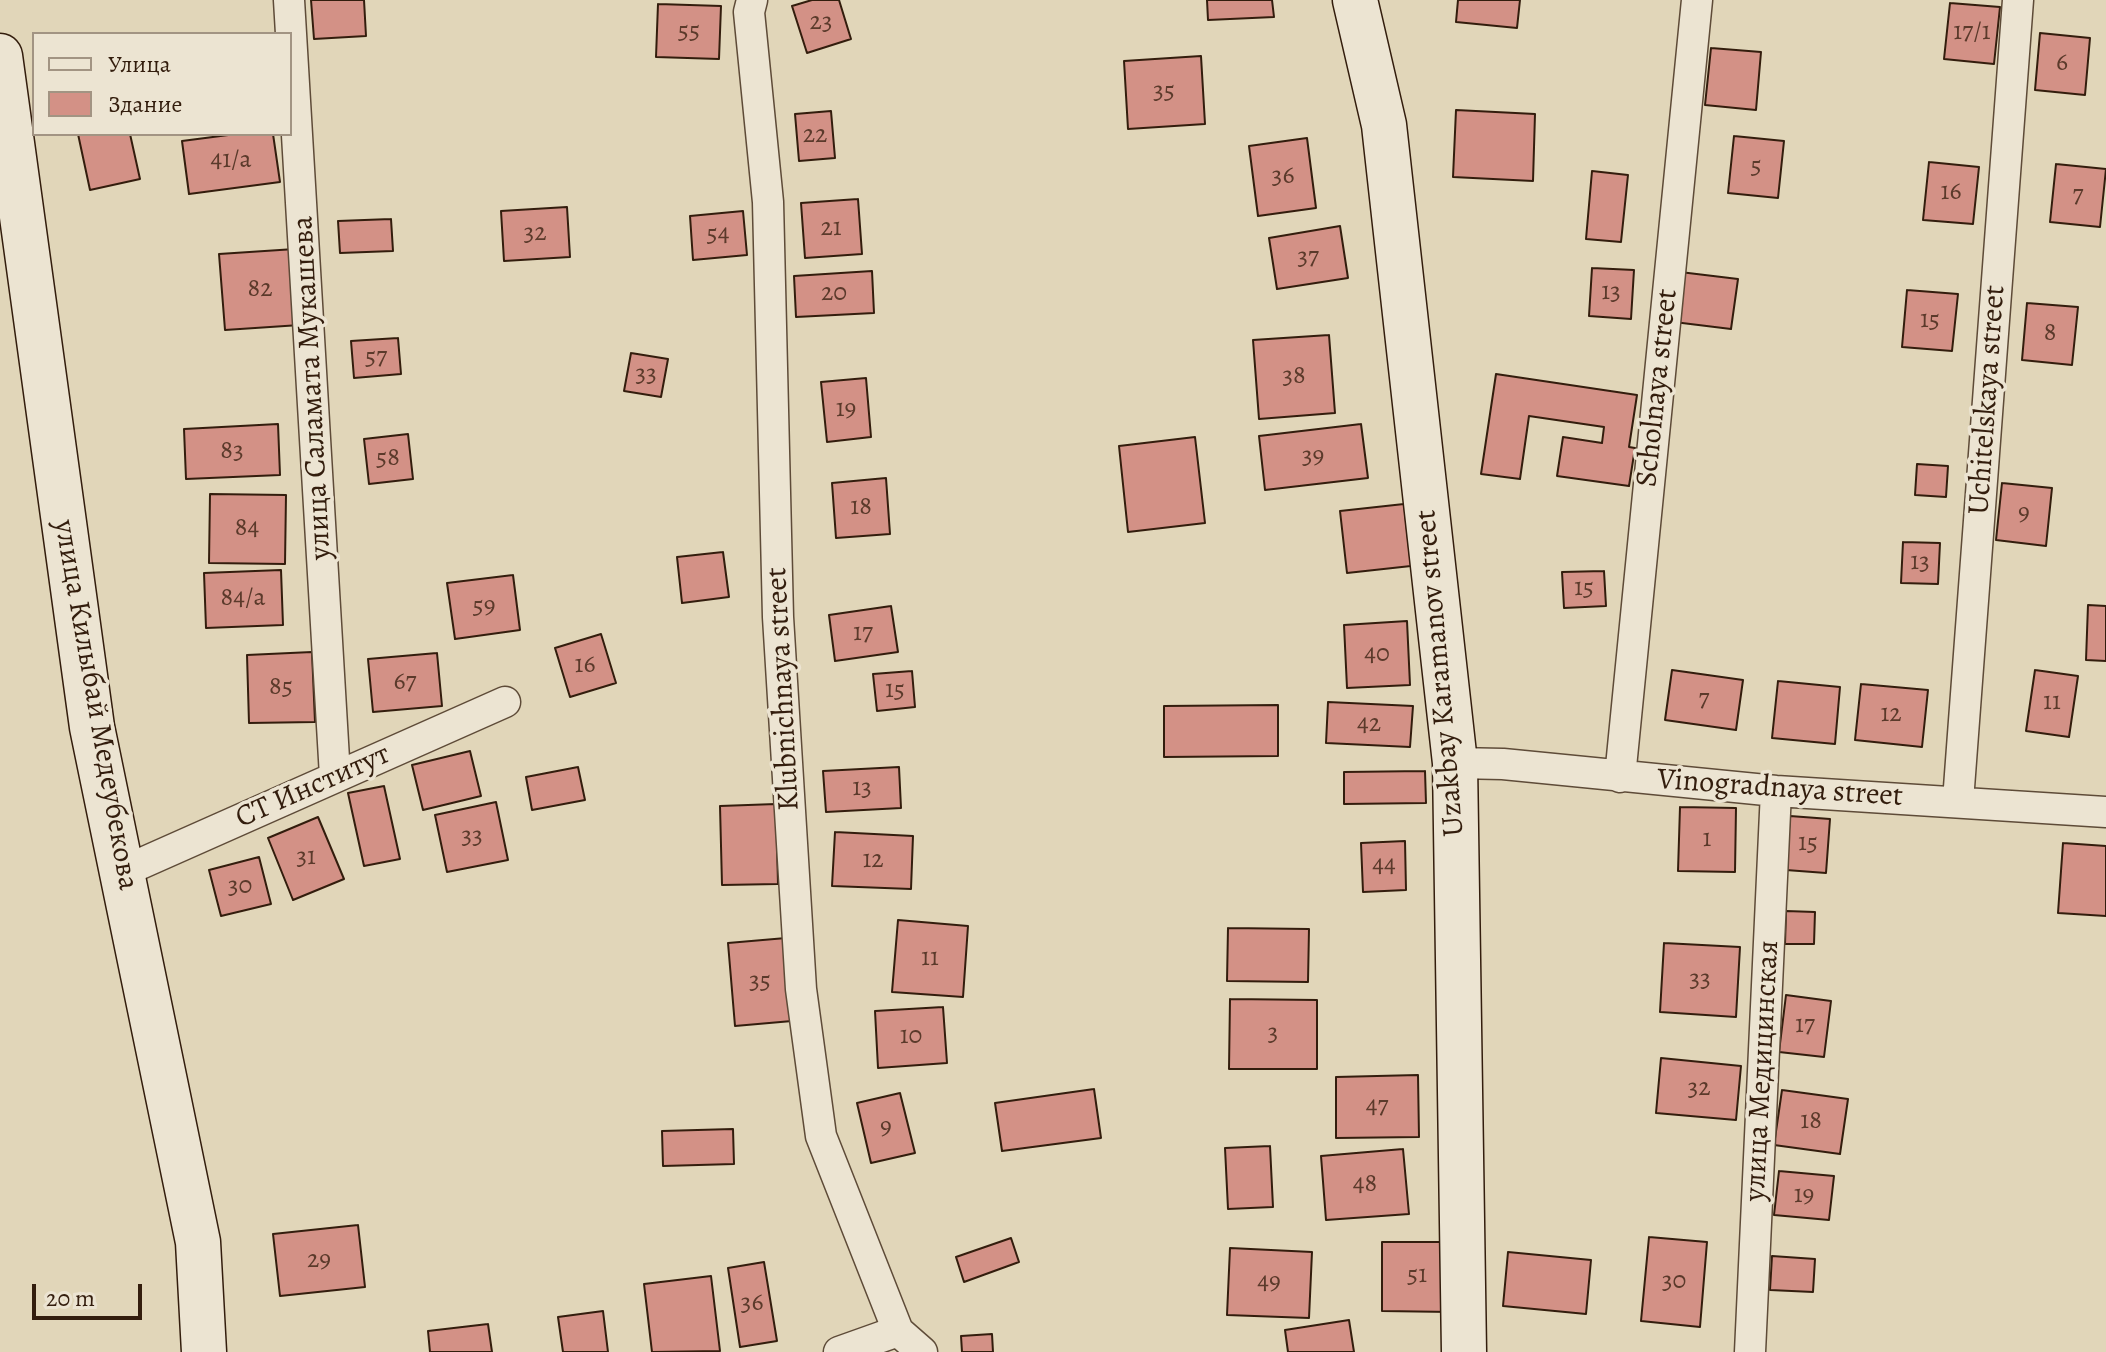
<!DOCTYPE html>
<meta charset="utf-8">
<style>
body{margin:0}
#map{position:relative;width:2106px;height:1352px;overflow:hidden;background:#e1d6b9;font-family:Alegreya,serif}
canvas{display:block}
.legend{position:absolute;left:32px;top:32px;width:260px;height:104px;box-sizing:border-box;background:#ece4d2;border:2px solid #a29483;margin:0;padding:10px 14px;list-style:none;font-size:24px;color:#331d0d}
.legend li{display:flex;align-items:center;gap:16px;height:40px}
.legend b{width:40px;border:2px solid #a29483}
.scale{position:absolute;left:32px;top:1284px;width:110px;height:36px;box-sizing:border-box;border:4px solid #331d0d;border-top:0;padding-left:10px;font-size:24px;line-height:28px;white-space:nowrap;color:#331d0d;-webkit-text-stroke:6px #ece4d2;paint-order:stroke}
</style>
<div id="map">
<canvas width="2106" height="1352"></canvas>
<ul class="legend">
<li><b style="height:10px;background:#ece4d2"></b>Улица</li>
<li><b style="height:22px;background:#d39186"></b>Здание</li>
</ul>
<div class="scale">20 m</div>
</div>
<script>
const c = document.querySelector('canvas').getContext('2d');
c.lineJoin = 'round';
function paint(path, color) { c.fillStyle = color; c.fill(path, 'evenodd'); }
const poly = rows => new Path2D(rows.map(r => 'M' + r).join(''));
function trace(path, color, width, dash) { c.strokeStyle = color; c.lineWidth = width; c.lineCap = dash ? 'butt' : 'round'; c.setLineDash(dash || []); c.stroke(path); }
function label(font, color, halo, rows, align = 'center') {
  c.font = font + ' Alegreya,serif'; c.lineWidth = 7; c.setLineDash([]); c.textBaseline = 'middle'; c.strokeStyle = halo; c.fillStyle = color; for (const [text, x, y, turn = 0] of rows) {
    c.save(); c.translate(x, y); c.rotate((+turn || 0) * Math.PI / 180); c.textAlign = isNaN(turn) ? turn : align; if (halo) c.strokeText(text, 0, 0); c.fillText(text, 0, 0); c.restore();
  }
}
const building = poly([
 [311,0,364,0,366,36,314,39,311,0],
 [812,0,839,0,851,39,807,53,792,6,812,0],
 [1207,0,1272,0,1274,17,1208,20,1207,0],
 [1458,0,1520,0,1517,28,1456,22,1458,0],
 [1950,3,2000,7,1994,64,1944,59,1950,3],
 [658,4,721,6,719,59,656,57,658,4],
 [2040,33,2090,38,2085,95,2035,90,2040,33],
 [1711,48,1761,52,1756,110,1705,105,1711,48],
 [1201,56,1205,124,1128,129,1124,61,1201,56],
 [1456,110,1535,114,1533,181,1453,177,1456,110],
 [831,111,835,158,799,161,795,114,831,111],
 [78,134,130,134,140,179,90,190,78,134],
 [236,134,273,134,280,182,189,194,182,141,236,134],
 [1734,136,1784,141,1778,198,1728,193,1734,136],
 [1307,138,1316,208,1258,216,1249,146,1307,138],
 [1929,162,1979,167,1973,224,1923,220,1929,162],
 [2056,164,2106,169,2100,227,2050,222,2056,164],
 [1592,171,1628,175,1621,242,1586,239,1592,171],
 [858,199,862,254,805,258,801,203,858,199],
 [567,207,570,257,504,261,501,211,567,207],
 [743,211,747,255,693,260,690,216,743,211],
 [391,219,393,251,340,253,338,221,391,219],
 [1340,226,1348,278,1277,289,1269,238,1340,226],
 [295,249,300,325,225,330,219,254,295,249],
 [1592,268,1634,270,1631,319,1589,316,1592,268],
 [872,271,874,313,796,317,794,276,872,271],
 [1680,272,1738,279,1731,329,1674,322,1680,272],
 [1907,290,1958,294,1952,351,1902,347,1907,290],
 [2027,303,2078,307,2072,365,2022,360,2027,303],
 [1329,335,1335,413,1259,419,1253,340,1329,335],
 [398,338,401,374,354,378,351,341,398,338],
 [631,353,668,359,661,397,624,391,631,353],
 [1496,374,1637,395,1629,447,1635,448,1629,486,1557,476,1563,437,1602,443,1604,427,1529,416,1520,479,1481,474,1496,374],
 [866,378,871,437,827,442,821,382,866,378],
 [278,424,280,475,186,479,184,429,278,424],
 [1361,424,1368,478,1265,490,1259,436,1361,424],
 [408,434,413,479,369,484,364,439,408,434],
 [1195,437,1205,523,1128,532,1119,446,1195,437],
 [1917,464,1948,466,1946,497,1915,495,1917,464],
 [886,478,890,534,836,538,832,483,886,478],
 [2002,483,2052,488,2046,546,1996,540,2002,483],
 [210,494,286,495,285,564,209,563,210,494],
 [1404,504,1411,566,1347,573,1340,511,1404,504],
 [1903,542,1940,543,1938,584,1901,583,1903,542],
 [723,552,729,597,682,603,677,557,723,552],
 [281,570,283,625,206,628,204,573,281,570],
 [1604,571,1606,606,1564,608,1562,572,1604,571],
 [513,575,520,630,455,639,447,583,513,575],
 [2088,605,2106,606,2106,661,2086,660,2088,605],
 [891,606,898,652,835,661,829,615,891,606],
 [1407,621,1410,685,1347,688,1344,625,1407,621],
 [601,634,616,683,570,697,555,648,601,634],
 [312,652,315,722,249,723,247,655,312,652],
 [437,653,442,706,373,712,368,659,437,653],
 [1672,670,1743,680,1736,730,1665,720,1672,670],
 [2035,670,2078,676,2069,737,2026,731,2035,670],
 [912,671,915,707,877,711,873,674,912,671],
 [1778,681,1840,687,1835,744,1772,738,1778,681],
 [1861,684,1928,690,1922,747,1855,740,1861,684],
 [1328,702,1413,706,1410,747,1326,743,1328,702],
 [1278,705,1278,756,1164,757,1164,706,1278,705],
 [470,751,481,796,423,810,412,765,470,751],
 [578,767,585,800,532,810,526,777,578,767],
 [899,767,901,808,826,812,823,771,899,767],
 [1425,771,1426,803,1344,804,1344,772,1425,771],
 [384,786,400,859,364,866,348,793,384,786],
 [496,802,508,860,447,872,435,815,496,802],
 [776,804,778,884,722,885,720,806,776,804],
 [1680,807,1736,808,1735,872,1678,871,1680,807],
 [1790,816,1830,819,1826,873,1786,870,1790,816],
 [318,817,344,879,293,900,268,838,318,817],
 [835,832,913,836,911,889,832,886,835,832],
 [1405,841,1406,890,1363,892,1361,843,1405,841],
 [2063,843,2106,846,2106,916,2058,913,2063,843],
 [259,857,271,904,221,916,209,870,259,857],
 [1786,911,1815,912,1814,944,1785,944,1786,911],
 [898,920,968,926,963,997,892,992,898,920],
 [1228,928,1309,929,1308,982,1227,981,1228,928],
 [786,938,792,1021,735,1026,728,943,786,938],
 [1664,943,1740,947,1736,1017,1660,1012,1664,943],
 [1786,995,1831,1001,1824,1057,1779,1052,1786,995],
 [1230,999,1317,1000,1317,1069,1229,1069,1230,999],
 [943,1007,947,1063,878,1068,875,1011,943,1007],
 [1661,1058,1741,1066,1736,1120,1656,1113,1661,1058],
 [1418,1075,1419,1137,1336,1138,1336,1077,1418,1075],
 [1094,1089,1101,1138,1002,1151,995,1103,1094,1089],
 [1782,1090,1848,1099,1840,1154,1774,1145,1782,1090],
 [900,1093,915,1153,871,1163,857,1103,900,1093],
 [733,1129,734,1164,663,1166,662,1131,733,1129],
 [1270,1146,1273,1207,1228,1209,1225,1148,1270,1146],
 [1403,1149,1409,1214,1326,1220,1321,1156,1403,1149],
 [1779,1171,1834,1176,1829,1220,1774,1215,1779,1171],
 [358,1225,365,1287,280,1296,273,1234,358,1225],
 [1649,1237,1707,1242,1700,1327,1641,1321,1649,1237],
 [1011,1238,1019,1262,964,1282,956,1257,1011,1238],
 [1382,1242,1452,1242,1452,1312,1382,1311,1382,1242],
 [1230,1248,1312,1252,1309,1318,1227,1315,1230,1248],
 [1508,1252,1591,1260,1586,1314,1503,1306,1508,1252],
 [1772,1256,1815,1259,1813,1292,1770,1290,1772,1256],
 [764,1262,777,1341,740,1347,728,1268,764,1262],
 [711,1276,720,1351,652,1352,644,1284,711,1276],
 [603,1311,608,1352,563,1352,558,1317,603,1311],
 [1349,1320,1354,1352,1288,1352,1285,1330,1349,1320],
 [488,1324,492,1352,430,1352,428,1331,488,1324],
 [992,1334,993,1352,962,1352,961,1336,992,1334]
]);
const street = poly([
 [289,0,335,776],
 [752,0,749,12,768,202,778,617,801,989,821,1136,898,1331,922,1352],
 [1455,763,1503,764,1776,791,2106,812],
 [1620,777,1697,0],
 [1958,801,2018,0],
 [122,872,505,702],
 [839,1352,898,1331],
 [1750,1352,1776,791]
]);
const secondary = poly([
 [1355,0,1384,125,1455,763,1464,1352],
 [0,56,92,727,198,1242,204,1352]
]);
const numberNames = [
 ["23",821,23],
 ["55",689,32],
 ["17/1",1972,33],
 ["6",2062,64],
 ["35",1164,92],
 ["22",815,136],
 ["41/а",231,161],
 ["5",1756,167],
 ["36",1283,177],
 ["16",1951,193],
 ["7",2078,196],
 ["21",831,229],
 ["32",535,234],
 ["54",718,235],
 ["37",1308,258],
 ["82",260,290],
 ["13",1611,293],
 ["20",834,294],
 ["15",1930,321],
 ["8",2050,334],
 ["57",376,358],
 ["33",646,375],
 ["38",1294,377],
 ["19",846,410],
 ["83",232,452],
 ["39",1313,457],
 ["58",388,459],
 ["18",861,508],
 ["9",2024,514],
 ["84",247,529],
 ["13",1920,563],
 ["15",1584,589],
 ["84/а",243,599],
 ["59",484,607],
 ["17",863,634],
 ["40",1377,655],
 ["16",585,666],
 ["67",405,683],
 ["85",281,688],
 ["15",895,691],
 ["7",1704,700],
 ["11",2052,703],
 ["12",1891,715],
 ["42",1369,725],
 ["13",862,789],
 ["33",472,837],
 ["1",1707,840],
 ["15",1808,844],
 ["31",306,858],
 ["12",873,861],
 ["44",1384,866],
 ["30",240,887],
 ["11",930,959],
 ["33",1700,980],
 ["35",760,982],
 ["17",1805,1026],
 ["3",1273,1034],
 ["10",911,1037],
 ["32",1699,1089],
 ["47",1377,1107],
 ["18",1811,1122],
 ["9",886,1128],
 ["48",1365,1185],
 ["19",1804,1196],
 ["29",319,1261],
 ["51",1417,1276],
 ["30",1674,1282],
 ["49",1269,1283],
 ["36",752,1304]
];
const streetNames = [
 ["улица Саламата Мукашева",313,388,-93],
 ["Scholnaya street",1658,388,-84],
 ["Uchitelskaya street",1988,400,-86],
 ["Uzakbay Karamanov street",1441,673,-95],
 ["Klubnichnaya street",784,689,-93],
 ["улица Килыбай Медеубекова",95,705,80],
 ["СТ Институт",313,787,-24],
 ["Vinogradnaya street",1780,789,4],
 ["улица Медицинская",1763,1071,-87]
];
paint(building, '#d39186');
trace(building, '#331d0d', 2);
trace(street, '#5e4b38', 33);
trace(secondary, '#331d0d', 47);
trace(street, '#ece4d2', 30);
trace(secondary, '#ece4d2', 44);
label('26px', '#5b3a2b', null, numberNames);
label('30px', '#331d0d', '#ece4d2', streetNames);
</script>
